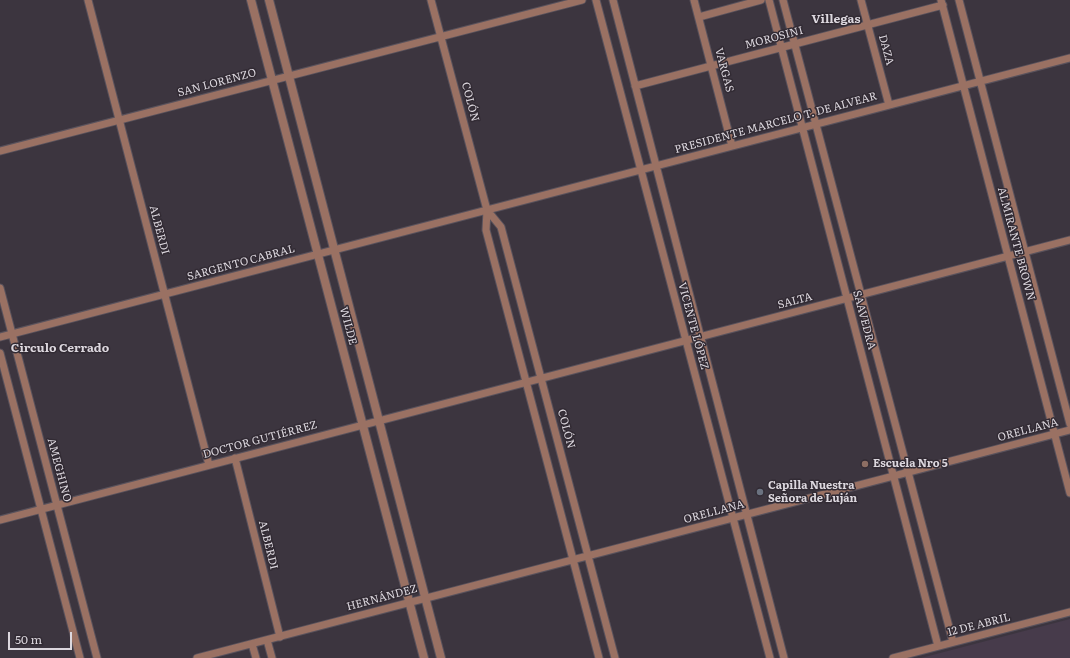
<!DOCTYPE html>
<meta charset="utf-8">
<style>
body{margin:0}
#map{position:relative;width:1070px;height:658px;overflow:hidden;background:#3c353f;font-family:Literata,serif}
canvas{display:block}
.scale{position:absolute;left:8px;top:632px;width:64px;height:18px;box-sizing:border-box;border:2px solid #dcd7de;border-top:0;padding-left:5px;font-size:12px;line-height:14px;white-space:nowrap;color:#dcd7de;-webkit-text-stroke:3px #322b34;paint-order:stroke}
</style>
<div id="map">
<canvas width="1070" height="658"></canvas>
<div class="scale">50 m</div>
</div>
<script>
const c = document.querySelector('canvas').getContext('2d');
c.lineJoin = 'round';
function paint(path, color) { c.fillStyle = color; c.fill(path, 'evenodd'); }
const poly = rows => new Path2D(rows.map(r => 'M' + r).join(''));
function trace(path, color, width, dash) { c.strokeStyle = color; c.lineWidth = width; c.lineCap = dash ? 'butt' : 'round'; c.setLineDash(dash || []); c.stroke(path); }
function label(font, color, halo, rows, align = 'center') {
  c.font = font + ' Literata,serif'; c.lineWidth = 3; c.setLineDash([]); c.textBaseline = 'middle'; c.strokeStyle = halo; c.fillStyle = color; for (const [text, x, y, turn = 0] of rows) {
    c.save(); c.translate(x, y); c.rotate((+turn || 0) * Math.PI / 180); c.textAlign = isNaN(turn) ? turn : align; if (halo) c.strokeText(text, 0, 0); c.fillText(text, 0, 0); c.restore();
  }
}
const built = poly([
 [1070,619,1070,658,921,658]
]);
const minor = poly([
 [88,0,209,465],
 [431,0,487,210,486,230,599,658],
 [596,0,770,658],
 [613,0,784,658],
 [694,0,732,146],
 [769,0,938,646],
 [783,0,953,642],
 [861,0,889,105],
 [941,0,1070,493],
 [959,0,1070,424],
 [699,17,761,0],
 [635,86,943,5],
 [0,151,582,0],
 [487,210,501,227,615,658],
 [0,288,97,658],
 [0,337,1070,58],
 [0,353,80,658],
 [235,458,280,637],
 [0,520,1070,240],
 [267,640,272,658],
 [252,644,256,658],
 [197,658,1070,430],
 [893,658,1070,612]
]);
const tertiary = poly([
 [251,0,424,658],
 [269,0,441,658]
]);
const markers = [
 [865,464,4,"#8d6e63"],
 [760,492,4,"#6b7280"]
];
const streetNames = [
 ["MOROSINI",774,38,-15],
 ["DAZA",886,50,75],
 ["VARGAS",724,70,75],
 ["SAN LORENZO",217,83,-15],
 ["COLÓN",470,102,75],
 ["PRESIDENTE MARCELO T. DE ALVEAR",776,123,-15],
 ["ALBERDI",159,230,75],
 ["ALMIRANTE BROWN",1016,244,75],
 ["SARGENTO CABRAL",241,263,-15],
 ["SALTA",795,301,-15],
 ["SAAVEDRA",864,320,75],
 ["WILDE",348,326,75],
 ["VICENTE LÓPEZ",693,326,75],
 ["COLÓN",566,429,75],
 ["ORELLANA",1028,430,-15],
 ["DOCTOR GUTIÉRREZ",260,440,-15],
 ["AMEGHINO",59,470,75],
 ["ORELLANA",714,512,-15],
 ["ALBERDI",268,545,76],
 ["HERNÁNDEZ",382,598,-15],
 ["12 DE ABRIL",979,625,-14]
];
const poiNames = [
 ["Escuela Nro 5",873,464],
 ["Capilla Nuestra",768,486],
 ["Señora de Luján",768,499]
];
const neighbourhoodNames = [
 ["Villegas",836,19],
 ["Circulo Cerrado",60,348]
];
paint(built, '#473b4b');
trace(minor, '#59525c', 9);
trace(tertiary, '#59525c', 10);
trace(minor, '#9a7163', 7);
trace(tertiary, '#9a7163', 8);
for (const [x, y, r, color] of markers) { const dot = new Path2D(); dot.arc(x, y, r, 0, 2 * Math.PI); c.fillStyle = color; c.fill(dot); trace(dot, '#322b34', 1.5); }
label('11px', '#dcd7de', '#322b34', streetNames);
label('bold 11px', '#dcd7de', '#322b34', poiNames, 'left');
label('bold 12px', '#dcd7de', '#322b34', neighbourhoodNames);
</script>
